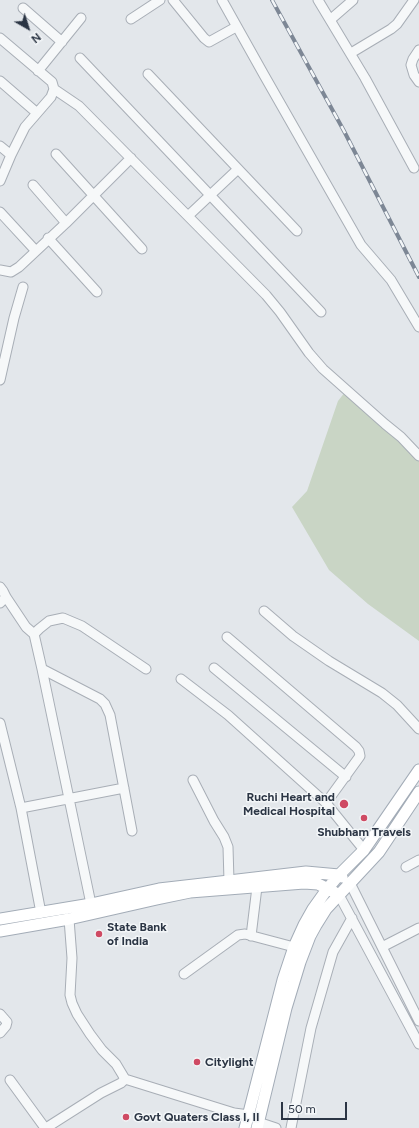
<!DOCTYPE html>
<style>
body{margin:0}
#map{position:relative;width:419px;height:1128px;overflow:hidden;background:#e3e7eb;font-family:Figtree,sans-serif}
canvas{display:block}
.north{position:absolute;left:8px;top:8px;width:40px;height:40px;-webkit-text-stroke:3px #f3f6f8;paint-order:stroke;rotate:141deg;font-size:11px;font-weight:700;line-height:16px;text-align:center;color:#2b3544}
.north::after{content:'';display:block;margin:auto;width:14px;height:18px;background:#2b3544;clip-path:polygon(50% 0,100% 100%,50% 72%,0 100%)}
.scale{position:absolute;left:281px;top:1102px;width:66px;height:18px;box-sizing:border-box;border:2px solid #2b3544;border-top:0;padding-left:5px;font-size:12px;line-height:14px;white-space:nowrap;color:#2b3544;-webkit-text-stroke:3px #f3f6f8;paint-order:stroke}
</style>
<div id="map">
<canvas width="419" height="1128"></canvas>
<div class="north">N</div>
<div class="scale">50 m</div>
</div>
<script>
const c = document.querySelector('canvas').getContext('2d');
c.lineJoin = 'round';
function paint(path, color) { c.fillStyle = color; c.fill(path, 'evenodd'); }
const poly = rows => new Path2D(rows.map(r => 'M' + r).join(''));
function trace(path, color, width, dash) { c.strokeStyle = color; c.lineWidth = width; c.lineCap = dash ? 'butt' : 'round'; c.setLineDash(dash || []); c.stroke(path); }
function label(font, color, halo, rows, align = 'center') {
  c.font = font + ' Figtree,sans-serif'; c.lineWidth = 3; c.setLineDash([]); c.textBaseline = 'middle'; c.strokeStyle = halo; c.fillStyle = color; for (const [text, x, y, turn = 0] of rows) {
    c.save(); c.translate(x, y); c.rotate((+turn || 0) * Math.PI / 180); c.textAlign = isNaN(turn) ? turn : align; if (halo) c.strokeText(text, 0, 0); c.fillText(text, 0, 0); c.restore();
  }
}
const green = poly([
 [345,392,419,459,419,641,368,604,329,570,292,507,307,491,338,401]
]);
const minor = poly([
 [173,0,204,38,209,42,236,27],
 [222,0,264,75,361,245,391,280,419,327],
 [318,0,365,78,414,168],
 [23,8,62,42],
 [131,19,160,0],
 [330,20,353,0],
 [0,38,52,82,54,89,51,97,25,127,11,155,0,181],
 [419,50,413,59,411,65,414,75,419,82],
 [351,53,391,29,397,24,414,0],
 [80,58,321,312],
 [38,71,81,18],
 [148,74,297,231],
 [0,81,37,113],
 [54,89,79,106,266,295,280,312,309,353,323,369,385,424,401,437,419,456],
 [0,146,11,155],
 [56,154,142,249],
 [33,185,66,223],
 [0,212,35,250],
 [188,216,238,169],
 [48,238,97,292],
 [0,270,11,272,19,267,66,223,131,158],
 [0,380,14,318,23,287],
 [0,587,3,591,6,597,0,603],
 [6,597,26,627,34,634],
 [264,611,293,636,329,661,382,693,397,705,419,729],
 [227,637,356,747,359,751,360,756,326,803],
 [214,668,346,777],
 [42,669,100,699,105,704,110,715,132,831],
 [181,679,228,715,326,803,364,850],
 [0,723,21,808,41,913],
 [193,780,214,821,224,837,228,847,229,881],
 [21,808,124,788],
 [406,867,419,860],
 [350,883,419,1021],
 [339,895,419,1044],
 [91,904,42,669,34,634,39,629,49,621,63,618,82,626,146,669],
 [69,919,72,958,70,995,72,1003,77,1014,90,1034,102,1050,116,1064,125,1079],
 [251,936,257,887],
 [382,947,419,928],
 [184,974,238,935,245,934,294,947],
 [0,1014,7,1022,6,1026,0,1033],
 [10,1080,45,1128],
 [258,1122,276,1128],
 [46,1128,101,1093,121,1083,125,1079,234,1113,249,1115],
 [291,1128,311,1028,333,952,352,918]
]);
const major = poly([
 [0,919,91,904,159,889,229,881,306,872,339,875,342,877],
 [0,931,69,919,157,899,190,892,304,883,318,884,334,892],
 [245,1128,283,980,294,947,304,925,313,909,328,888,339,875,364,850,419,770],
 [257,1128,286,1008,300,962,310,936,316,925,326,909,379,852,419,792]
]);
const rail = poly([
 [272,0,344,131,419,277]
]);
const markers = [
 [344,804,5,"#cf4a63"],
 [364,818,4,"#cf4a63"],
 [99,934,4,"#cf4a63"],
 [197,1062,4,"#cf4a63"],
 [126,1117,4,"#cf4a63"]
];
const poiNames = [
 ["Ruchi Heart and",335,797,"right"],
 ["Medical Hospital",335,811,"right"],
 ["Shubham Travels",364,832,"center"],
 ["State Bank",107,927],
 ["of India",107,941],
 ["Citylight",205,1062],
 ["Govt Quaters Class I, II",134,1117]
];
paint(green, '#c9d5c5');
trace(minor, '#a8aeb6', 11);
trace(major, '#a3acb7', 13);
trace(minor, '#f6f8f9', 9);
trace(major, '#fff', 11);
trace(rail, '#7d8795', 4);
trace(rail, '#f3f6f8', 2.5, [8]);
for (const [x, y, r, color] of markers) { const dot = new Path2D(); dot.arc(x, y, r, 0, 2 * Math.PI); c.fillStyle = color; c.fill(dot); trace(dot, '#f3f6f8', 1.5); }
label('bold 12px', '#2b3544', '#f3f6f8', poiNames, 'left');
</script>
